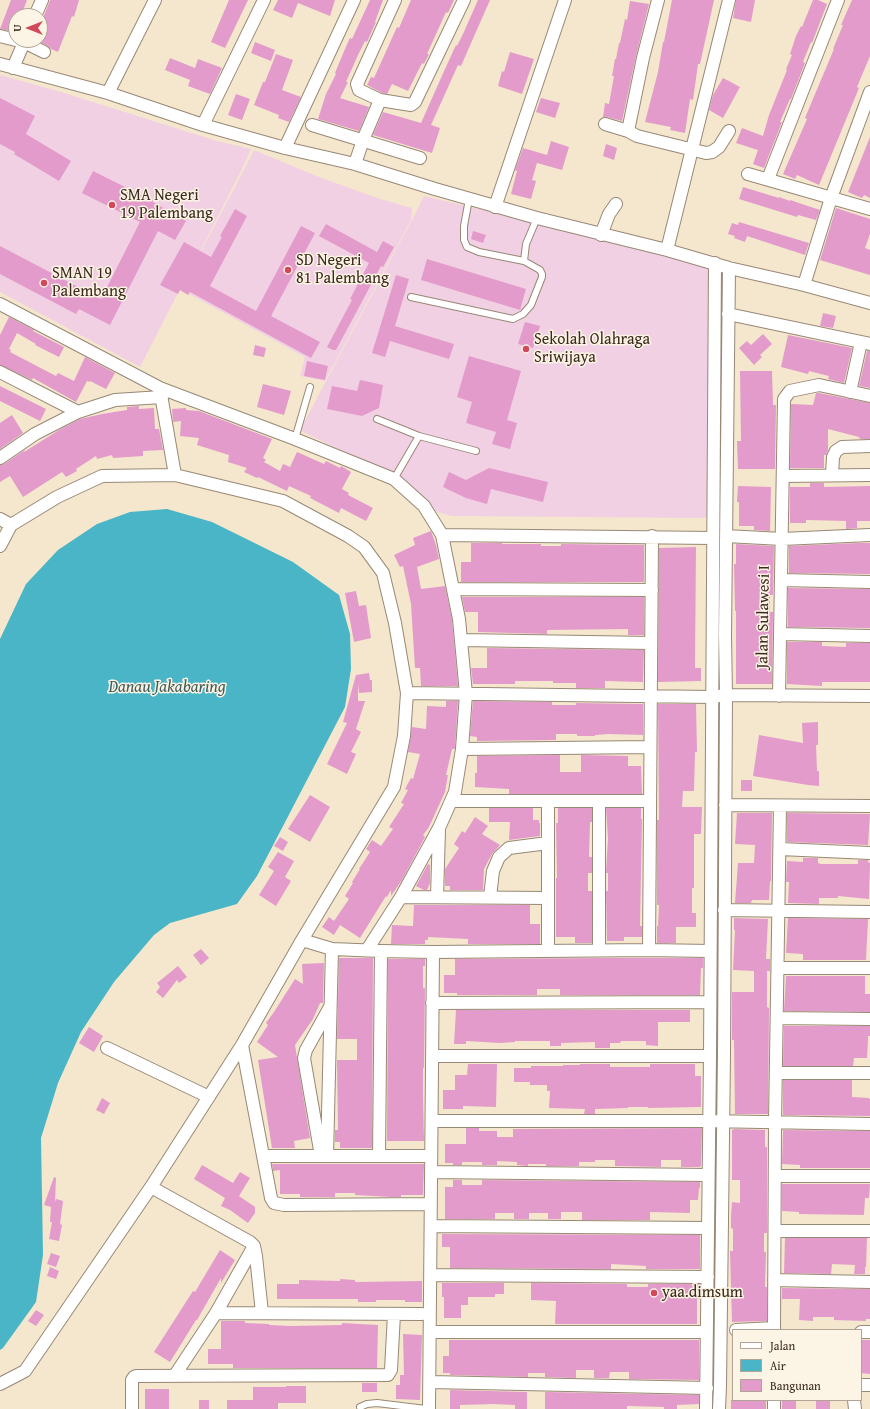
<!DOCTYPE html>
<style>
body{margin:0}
#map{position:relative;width:870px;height:1409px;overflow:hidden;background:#f4e7cd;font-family:"Gentium Book Plus",serif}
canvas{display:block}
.legend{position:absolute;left:732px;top:1329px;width:130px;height:72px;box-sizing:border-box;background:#fcf5e5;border:1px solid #afa495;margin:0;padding:5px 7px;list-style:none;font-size:12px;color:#3b2a1e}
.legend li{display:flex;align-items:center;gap:8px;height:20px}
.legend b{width:20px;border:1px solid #afa495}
.north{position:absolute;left:8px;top:8px;width:40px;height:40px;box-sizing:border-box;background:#fcf5e5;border:1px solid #afa495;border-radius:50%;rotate:270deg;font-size:11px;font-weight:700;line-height:16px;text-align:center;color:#3b2a1e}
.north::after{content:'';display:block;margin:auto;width:14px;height:18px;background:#d1495b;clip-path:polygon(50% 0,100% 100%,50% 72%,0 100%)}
</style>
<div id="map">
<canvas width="870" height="1409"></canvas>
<ul class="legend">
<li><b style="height:5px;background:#fff"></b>Jalan</li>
<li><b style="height:11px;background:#49b5c6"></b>Air</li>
<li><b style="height:11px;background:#e39bcb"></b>Bangunan</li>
</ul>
<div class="north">U</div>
</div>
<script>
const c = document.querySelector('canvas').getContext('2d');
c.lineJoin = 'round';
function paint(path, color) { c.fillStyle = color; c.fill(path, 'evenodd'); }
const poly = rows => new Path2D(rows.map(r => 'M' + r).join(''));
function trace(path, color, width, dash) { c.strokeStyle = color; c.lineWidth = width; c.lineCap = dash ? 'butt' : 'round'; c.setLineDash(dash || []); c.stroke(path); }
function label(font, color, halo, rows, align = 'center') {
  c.font = font + ' "Gentium Book Plus",serif'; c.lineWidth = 3; c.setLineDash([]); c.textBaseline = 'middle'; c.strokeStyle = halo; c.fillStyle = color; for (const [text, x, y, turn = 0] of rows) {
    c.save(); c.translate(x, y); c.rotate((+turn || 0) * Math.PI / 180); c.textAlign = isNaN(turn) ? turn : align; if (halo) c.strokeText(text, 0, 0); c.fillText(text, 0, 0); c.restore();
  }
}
const built = poly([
 [0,75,61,92,217,141,251,149,243,167,181,289,235,187,254,150,319,177,380,199,412,208,411,220,325,381,300,376,305,357,180,289,140,367,0,292],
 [424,196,665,253,708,266,710,269,707,514,705,518,452,516,437,512,402,478,387,469,350,455,301,431,301,428,414,216]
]);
const water = poly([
 [167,509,212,522,293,562,339,595,350,634,351,669,345,707,257,876,237,904,170,923,154,935,114,982,81,1032,58,1083,41,1138,43,1255,36,1302,3,1348,0,1350,0,639,26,584,58,550,97,524,130,512]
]);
const building = poly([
 [11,0,27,0,21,16,16,16,16,32,0,29],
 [50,0,79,0,74,17,72,16,58,52,51,49,48,46,40,42,40,26],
 [229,0,248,0,225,48,211,42],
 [278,0,335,0,330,16,298,3,292,18,273,10],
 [370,0,383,0,375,22,376,22,367,42,365,41,358,55,346,82,348,82,340,98,369,107,359,131,318,119,326,94,336,74,335,73,345,49,350,38,352,39],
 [411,0,454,0,448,13,446,12,427,54,429,54,424,64,422,63,408,91,392,84,387,94,382,93,367,85,371,77,374,78,397,27,399,28],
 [478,0,490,0,461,66,458,65,431,125,440,128,432,153,373,135,383,112,421,123,445,69,456,45,457,46,463,34],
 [672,0,714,0,700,64,698,64,693,100,690,99,685,133,670,130,671,127,645,122,658,72,663,42,664,42],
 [736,0,755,0,751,22,733,18],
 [813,0,818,0,827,4,812,43,811,42,803,62,805,63,791,99,790,99,780,122,782,122,764,168,753,164,758,150,736,143,742,128,763,136,769,115,787,70,786,69,792,55,790,54,796,36,801,26,802,27],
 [852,0,870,0,870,56,857,87,859,88,819,185,797,175,795,179,783,174,807,119,805,118,834,49,833,49,843,25,841,25],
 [630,1,649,4,636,56,622,121,607,117,603,117,605,103,609,104,614,76,612,76,615,59,616,59,619,43,620,43,625,19,627,20],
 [255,42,275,50,271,61,251,53],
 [510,52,534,59,522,94,498,86,502,71,504,72],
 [276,54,293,60,282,90,301,97,289,122,278,118,279,115,254,105,263,82,265,82],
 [170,58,195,68,198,59,222,68,210,94,188,86,190,80,165,70],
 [723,78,740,87,723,118,709,110,713,95],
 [236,94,250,99,242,120,228,115],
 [0,98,35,116,26,134,71,161,59,181,14,154,15,152,0,144],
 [541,98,560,103,555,118,536,112],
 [870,137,870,198,864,195,862,198,848,192],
 [551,141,569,147,562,170,537,163,532,180,536,181,531,199,511,194,517,171,515,170,523,148,547,155],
 [606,144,617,148,614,160,603,156],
 [93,171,153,201,153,202,186,221,175,240,158,231,110,325,79,309,76,314,0,274,0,246,101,299,140,222,82,193],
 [743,187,779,198,779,197,790,201,790,200,820,210,816,220,798,215,797,217,739,199],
 [836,208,870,219,870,234,865,248,870,250,870,275,820,260],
 [235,209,247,216,210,286,256,311,301,226,315,233,271,316,320,342,311,358,190,292,188,295,180,290,178,294,160,285,184,242,211,257,222,237,220,236],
 [739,222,809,243,805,255,747,236,745,242,734,238,735,236,728,234,732,223,738,225],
 [326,224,377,252,383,241,394,247,383,267,381,266,336,350,333,350,327,347,352,300,350,299,369,263,319,236],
 [473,231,486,235,483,243,471,239],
 [427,259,526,289,520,310,421,280],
 [396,275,409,279,395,326,454,344,449,359,390,341,385,357,372,353],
 [823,313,836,316,833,328,820,326],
 [9,317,34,330,33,331,64,347,59,357,35,345,36,344,17,333,9,349,11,350,10,352,56,376,58,373,74,381,85,357,115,373,106,389,90,381,90,382,87,381,76,402,33,378,32,380,0,365,0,335],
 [525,322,540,326,533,348,518,344],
 [763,334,772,344,760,355,762,357,754,365,739,348,747,341,751,345],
 [788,335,852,348,844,383,828,379,829,376,809,371,808,374,781,367],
 [255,345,266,348,264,357,253,355],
 [867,351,870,351,870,388,859,386],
 [469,356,521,371,507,420,517,423,510,449,492,444,496,432,466,423,472,402,457,397],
 [307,361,328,366,325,380,304,376],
 [740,371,772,371,773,405,776,405,775,469,738,469,737,441,741,441],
 [360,380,383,385,379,408,362,416,327,409,332,386,357,391],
 [263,384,291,391,284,415,257,407],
 [0,386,46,409,40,421,0,401],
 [816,393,819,393,870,403,870,439,861,439,859,438,859,437,828,429,828,450,826,455,824,455,824,468,790,468,791,404,813,405],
 [139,406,139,409,154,408,155,429,159,429,163,450,143,451,143,456,113,458,112,455,97,459,96,456,76,469,77,471,66,477,62,472,23,497,10,476,0,482,0,465,4,464,25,450,24,452,59,430,80,419,102,414,127,410,127,407],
 [186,408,186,410,199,411,272,439,263,458,266,460,264,462,280,471,283,464,290,467,297,452,324,464,326,461,340,468,341,466,351,472,342,489,349,493,348,495,373,508,366,521,341,508,339,513,310,498,311,496,289,486,287,491,258,477,257,478,244,472,247,468,228,462,229,455,197,445,199,438,180,436,181,421,173,422,172,409],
 [12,415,23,433,0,449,0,423],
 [489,468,548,482,543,502,491,489,487,504,466,498,443,487,449,472,466,480],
 [810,483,824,483,824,487,870,486,870,521,857,521,857,528,846,529,846,521,806,520,806,523,790,523,790,487,810,487],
 [738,486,771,487,770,531,754,530,754,526,739,526,739,502,737,502],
 [431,531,436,545,439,559,417,567,421,589,445,586,452,620,458,686,421,686,420,668,415,668,411,604,403,566,400,567,394,555,415,545,413,538],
 [471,543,502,543,502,544,541,544,541,546,561,546,561,544,644,545,644,582,461,582,461,562,471,562],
 [858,543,870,543,870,574,789,573,789,546],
 [736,544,774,546,773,595,770,595,770,612,773,612,772,684,736,684,736,611,735,611,734,564,736,564],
 [696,547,695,668,701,668,701,681,658,682,659,548],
 [788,588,870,589,870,628,788,627],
 [356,591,359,606,366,605,371,638,354,642,345,593],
 [462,597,644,597,644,635,628,635,628,629,547,630,547,634,478,632,478,612,465,612],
 [787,642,822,642,822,646,846,647,846,643,870,643,870,682,822,682,822,686,787,684],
 [487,648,644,650,643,682,605,681,605,688,576,688,576,683,553,683,553,681,515,681,515,684,473,684,471,668,487,668],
 [369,673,370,680,372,680,372,692,359,693,358,684,358,701,365,701,356,729,361,732,351,752,356,754,347,774,327,764,347,723,343,722,356,675],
 [446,701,458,701,455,748,454,749,452,749,446,775,448,775,445,792,429,827,423,835,425,837,402,880,391,896,391,890,387,897,386,896,360,938,340,925,334,935,322,927,329,917,334,921,349,899,345,896,353,883,352,882,360,869,359,869,370,852,366,849,372,840,381,846,393,829,389,827,404,804,401,803,408,790,405,789,411,778,413,779,420,754,408,752,412,727,426,729,427,706,446,707],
 [473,701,552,702,552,705,576,705,576,703,643,704,643,735,609,734,595,735,595,736,577,736,577,734,556,734,556,740,477,741,477,737,470,736],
 [658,704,696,704,697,752,695,752,694,791,683,791,682,807,702,807,701,834,694,834,694,888,692,888,692,913,696,913,696,927,676,927,676,943,657,943,657,926,658,926,659,905,657,905,657,820,659,820],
 [818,722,818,745,816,745,817,771,819,771,819,786,808,785,753,776,759,735,803,743,802,723],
 [560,755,560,772,581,772,581,755,628,756,628,766,641,766,642,794,509,794,509,789,475,787,475,773,477,773,477,756],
 [741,780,752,780,752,791,741,791],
 [310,795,330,807,310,842,288,829],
 [489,808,533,808,533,820,539,820,539,823,540,823,540,836,509,840,510,822,489,822],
 [558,808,592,808,592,822,590,822,589,857,592,857,592,873,588,873,588,891,592,891,592,943,575,943,575,937,556,937,556,878,557,878,556,823,558,823],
 [606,808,641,808,641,819,642,819,640,926,642,926,642,937,624,937,624,941,607,941,607,943,606,891,608,891,608,873,606,873,608,839],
 [737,813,772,813,771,881,770,881,769,900,752,900,751,903,735,903,738,863,754,863,755,845,735,844],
 [787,813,870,814,868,845,787,842],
 [475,817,488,826,482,834,500,845,492,854,484,869,483,890,450,890,450,886,445,886,445,869,459,848,454,844,462,831,465,833],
 [280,837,288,842,283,851,274,846],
 [278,852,294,861,285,877,291,881,276,906,259,895,274,871,268,867],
 [803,858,818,858,818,863,821,864,858,864,858,860,868,860,868,862,870,863,869,899,838,896,838,898,819,898,819,904,788,903,789,882,786,882,787,861,803,862],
 [428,864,430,865,430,883,427,890,424,890,416,886],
 [414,905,530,905,530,924,540,924,540,944,468,944,468,939,428,937,428,940,425,940,425,944,391,944,392,925,413,926],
 [734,918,768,919,766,959,770,959,770,971,767,971,767,1007,769,1008,768,1114,735,1114,734,1040,732,1040,732,992,754,992,754,971,733,970,735,930,734,930],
 [788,918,868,919,866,960,803,960,803,954,786,953],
 [201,949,209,958,201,965,193,955],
 [339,958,373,958,372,1148,340,1148,340,1142,335,1142,335,1130,338,1130,337,1060,357,1060,357,1039,337,1039],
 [607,958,703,958,703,968,701,968,700,995,560,995,560,989,537,989,537,995,457,995,457,993,444,993,444,975,455,975,455,959],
 [388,959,425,959,425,966,423,966,423,988,425,988,424,1068,423,1068,423,1094,424,1141,387,1141],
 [324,963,323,1003,320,1003,313,1019,295,1045,310,1138,294,1141,295,1148,272,1148,258,1060,278,1057,257,1042,268,1025,266,1023,274,1012,295,979,303,984,302,964],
 [178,966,187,977,179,983,177,980,163,998,156,992,160,987,157,983],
 [786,976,865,976,865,994,870,994,870,1012,784,1011],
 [456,1010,690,1010,690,1022,658,1022,658,1046,646,1045,646,1041,621,1041,620,1043,610,1043,610,1048,595,1048,595,1042,561,1043,561,1046,550,1046,550,1041,515,1041,515,1042,500,1043,466,1041,466,1044,454,1044],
 [784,1026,870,1026,870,1036,868,1036,868,1039,867,1058,854,1058,853,1066,783,1066],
 [89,1027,103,1036,94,1052,79,1043],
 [468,1064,497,1064,496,1107,463,1106,463,1109,443,1109,443,1090,455,1090,455,1075,467,1075],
 [580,1064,610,1064,610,1067,650,1067,650,1064,695,1064,695,1076,701,1076,701,1107,648,1108,648,1107,628,1107,628,1108,595,1109,595,1114,584,1114,585,1109,549,1108,550,1091,547,1091,547,1085,530,1085,530,1082,514,1082,514,1068,531,1068,531,1066,563,1066,563,1065,580,1065],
 [783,1080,852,1080,852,1097,869,1098,869,1099,870,1099,870,1116,783,1115],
 [102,1098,110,1103,104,1114,96,1110],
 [466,1128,479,1128,479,1131,497,1131,497,1137,513,1137,513,1129,702,1128,701,1165,700,1167,681,1167,681,1160,661,1160,661,1167,615,1166,615,1160,595,1160,595,1162,579,1162,579,1166,546,1166,546,1164,528,1164,528,1166,517,1165,517,1162,497,1161,497,1165,482,1165,482,1162,462,1162,462,1165,453,1165,453,1163,445,1163,445,1144,466,1144],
 [734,1129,765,1130,765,1147,767,1147,767,1233,764,1233,764,1252,766,1252,765,1287,767,1287,767,1321,732,1322,730,1251,733,1251,733,1229,731,1228,731,1216,732,1202,740,1203,740,1180,732,1180,732,1130],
 [783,1130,870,1131,870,1168,800,1168,800,1165,782,1164],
 [272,1164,424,1164,423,1195,401,1195,401,1197,391,1197,355,1195,355,1193,335,1193,335,1197,300,1197,300,1194,280,1194,280,1170,273,1171],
 [202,1165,233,1183,240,1172,250,1178,239,1196,255,1207,255,1213,248,1223,230,1210,221,1206,225,1198,194,1179],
 [54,1177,56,1178,55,1202,56,1199,63,1201,60,1224,62,1225,59,1241,49,1239,52,1222,50,1222,51,1207,44,1205],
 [453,1180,462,1180,462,1185,482,1185,482,1180,700,1182,700,1188,699,1188,698,1200,690,1200,690,1213,650,1212,650,1220,582,1220,582,1212,561,1212,561,1219,548,1219,548,1213,529,1213,529,1219,514,1219,514,1213,495,1213,495,1219,445,1219,445,1187,453,1187],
 [782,1184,870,1184,869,1198,865,1198,864,1215,799,1214,799,1212,782,1211],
 [442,1234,700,1235,700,1269,646,1269,646,1266,611,1264,611,1269,450,1268,450,1247,442,1247],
 [785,1238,867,1238,866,1267,865,1267,865,1274,854,1274,855,1265,832,1264,831,1274,784,1273],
 [220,1250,235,1260,221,1283,221,1278,197,1320,196,1320,170,1362,154,1352,193,1291,195,1292],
 [51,1253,60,1256,56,1267,47,1264],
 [50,1267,59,1271,56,1279,47,1276],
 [340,1279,355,1280,355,1282,422,1281,422,1302,405,1302,405,1300,376,1300,376,1302,358,1302,358,1299,277,1299,277,1284,299,1284,299,1280,340,1281],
 [442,1283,504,1283,504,1294,495,1294,495,1297,468,1297,468,1305,461,1305,461,1318,444,1318,444,1297,442,1297],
 [531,1283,627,1284,627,1287,648,1287,648,1284,700,1284,700,1299,697,1299,697,1324,555,1324,556,1301,531,1300],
 [782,1288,870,1289,870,1319,866,1319,866,1321,834,1320,834,1317,813,1317,813,1321,799,1320,800,1299,782,1299],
 [36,1310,44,1315,36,1326,28,1321],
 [221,1321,245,1321,245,1323,269,1324,269,1325,290,1326,342,1325,342,1323,378,1325,377,1368,233,1368,233,1364,208,1364,208,1349,221,1349],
 [403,1334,422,1335,420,1400,396,1399,396,1385,400,1385,400,1375,404,1375],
 [449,1340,699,1340,699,1380,629,1379,629,1372,610,1372,609,1378,594,1378,594,1370,576,1370,576,1378,545,1377,545,1373,528,1373,528,1377,450,1375,450,1373,443,1373,443,1356,449,1356],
 [861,1340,870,1340,870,1374,861,1373],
 [362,1383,377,1383,377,1392,362,1392],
 [286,1386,306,1386,306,1403,278,1403,278,1409,227,1409,227,1400,253,1400,253,1387,286,1387],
 [145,1389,169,1389,169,1409,145,1409],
 [450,1390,527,1392,527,1409,515,1409,515,1405,494,1404,460,1405,460,1409,450,1409],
 [545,1392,699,1395,699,1404,677,1405,677,1409,664,1409,664,1407,627,1406,627,1409,545,1409],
 [199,1400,209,1400,209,1409,199,1409],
 [731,1400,766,1400,766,1409,731,1409],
 [782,1400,796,1400,796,1409,782,1409],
 [816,1400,830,1400,830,1409,816,1409]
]);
const lane = poly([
 [469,199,464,226,464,240,467,247,479,252,524,261],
 [411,297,513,319,523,314,531,305,542,277,542,274,540,270,524,261,526,244,537,218],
 [377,419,419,436,394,479],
 [419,436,476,451],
 [295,439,310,387],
 [360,1407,367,1404,377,1403,426,1409]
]);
const street = poly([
 [35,16,42,0],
 [0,36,24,42,44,52],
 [0,64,108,93,203,125,285,148,355,164,435,189,537,218,667,250,729,268,804,285,870,303],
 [13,68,25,40],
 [108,93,155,0],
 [380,100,411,105,415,102,464,0],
 [605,124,628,131,637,136,706,153,712,152,719,147,729,131],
 [203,125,264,0],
 [312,125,420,158],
 [628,131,643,58,658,0],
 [285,148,354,0],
 [355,164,363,140,380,100,359,90,357,84,395,0],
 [748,174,870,209],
 [768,179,838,0],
 [495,207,565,0],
 [601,235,609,214,616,204],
 [667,250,729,0],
 [804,285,831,198,870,92],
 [0,304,160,388,295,439,394,479,424,506,442,535,459,619,466,694,462,749,455,792,439,828,401,897,367,950],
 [728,314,870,344],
 [0,372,78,412],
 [160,389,175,475],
 [850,392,861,342],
 [0,458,35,434,78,412,115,400,162,397],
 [832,475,833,457,836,451,842,447,870,446],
 [783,476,870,475],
 [0,519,11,525],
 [442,535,713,538],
 [726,536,782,539,870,535],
 [0,546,11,525,57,497,102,476,175,475,283,501,348,536,364,547,383,573,395,623,407,693,404,736,394,787,302,940,242,1045,151,1187,25,1371,0,1384],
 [781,580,870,582],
 [453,589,652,590],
 [780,634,870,636],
 [461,640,651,643],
 [407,693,712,697,726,695,870,696],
 [779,696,784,399,790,391,819,385,870,396],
 [462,749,650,747],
 [451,801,650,801],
 [548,801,548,951],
 [725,805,870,806],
 [780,849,870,853],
 [401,897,548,898],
 [437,897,439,830],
 [490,897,493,871,499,857,509,848,548,843],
 [724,910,870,912],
 [302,940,332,949,381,951,433,952,649,950,710,951],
 [599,950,599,801],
 [649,950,652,536],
 [778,968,870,968],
 [432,1003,709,1002],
 [777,1018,870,1019],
 [242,1045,271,1198,274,1203,284,1205,431,1204],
 [107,1048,209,1097],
 [432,1056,710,1056],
 [776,1073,870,1073],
 [432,1121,708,1121,870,1124],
 [263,1156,431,1156],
 [321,1156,304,1058,306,1050,330,1007],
 [327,1156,332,949],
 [379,1156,381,951],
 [431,1172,708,1175],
 [775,1176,870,1176],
 [151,1187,250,1242,254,1246,256,1256,262,1313],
 [431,1226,708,1228],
 [775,1231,870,1231],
 [431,1275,708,1277],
 [774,1280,870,1282],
 [216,1313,422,1314],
 [736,1330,774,1328],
 [774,1330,775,1123,780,806],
 [430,1332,707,1332],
 [861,1332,870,1332],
 [175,1375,216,1313,254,1246],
 [430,1382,707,1388],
 [861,1385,870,1385],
 [774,1400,774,1409],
 [854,1400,855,1409],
 [132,1409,132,1380,134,1377,136,1376,388,1375,391,1370,394,1314],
 [429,1409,433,952],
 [706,1409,710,1056,715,263],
 [719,1409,720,1386,724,1054,726,695,725,635,729,268]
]);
const markers = [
 [112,205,4,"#d1495b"],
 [288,270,4,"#d1495b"],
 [44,283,4,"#d1495b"],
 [526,349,4,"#d1495b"],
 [654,1293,4,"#d1495b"]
];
const poiNames = [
 ["SMA Negeri",120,196],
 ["19 Palembang",120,214],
 ["SD Negeri",296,261],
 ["81 Palembang",296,279],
 ["SMAN 19",52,274],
 ["Palembang",52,292],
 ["Sekolah Olahraga",534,340],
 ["Sriwijaya",534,358],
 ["yaa.dimsum",662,1293]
];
const streetNames = [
 ["Jalan Sulawesi I",764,617,-89]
];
const waterNames = [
 ["Danau Jakabaring",167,688]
];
paint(built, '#f1d0e3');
paint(water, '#49b5c6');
paint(building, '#e39bcb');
trace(lane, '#988876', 8);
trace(street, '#988876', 14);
trace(lane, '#fff', 6);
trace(street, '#fff', 12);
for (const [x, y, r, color] of markers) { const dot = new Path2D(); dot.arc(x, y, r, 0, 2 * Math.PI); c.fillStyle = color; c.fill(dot); trace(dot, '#fcf5e5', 1.5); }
label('16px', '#3b2a1e', '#fcf5e5', poiNames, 'left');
label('16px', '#3b2a1e', '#fcf5e5', streetNames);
label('italic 17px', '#405b59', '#fcf5e5', waterNames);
</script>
